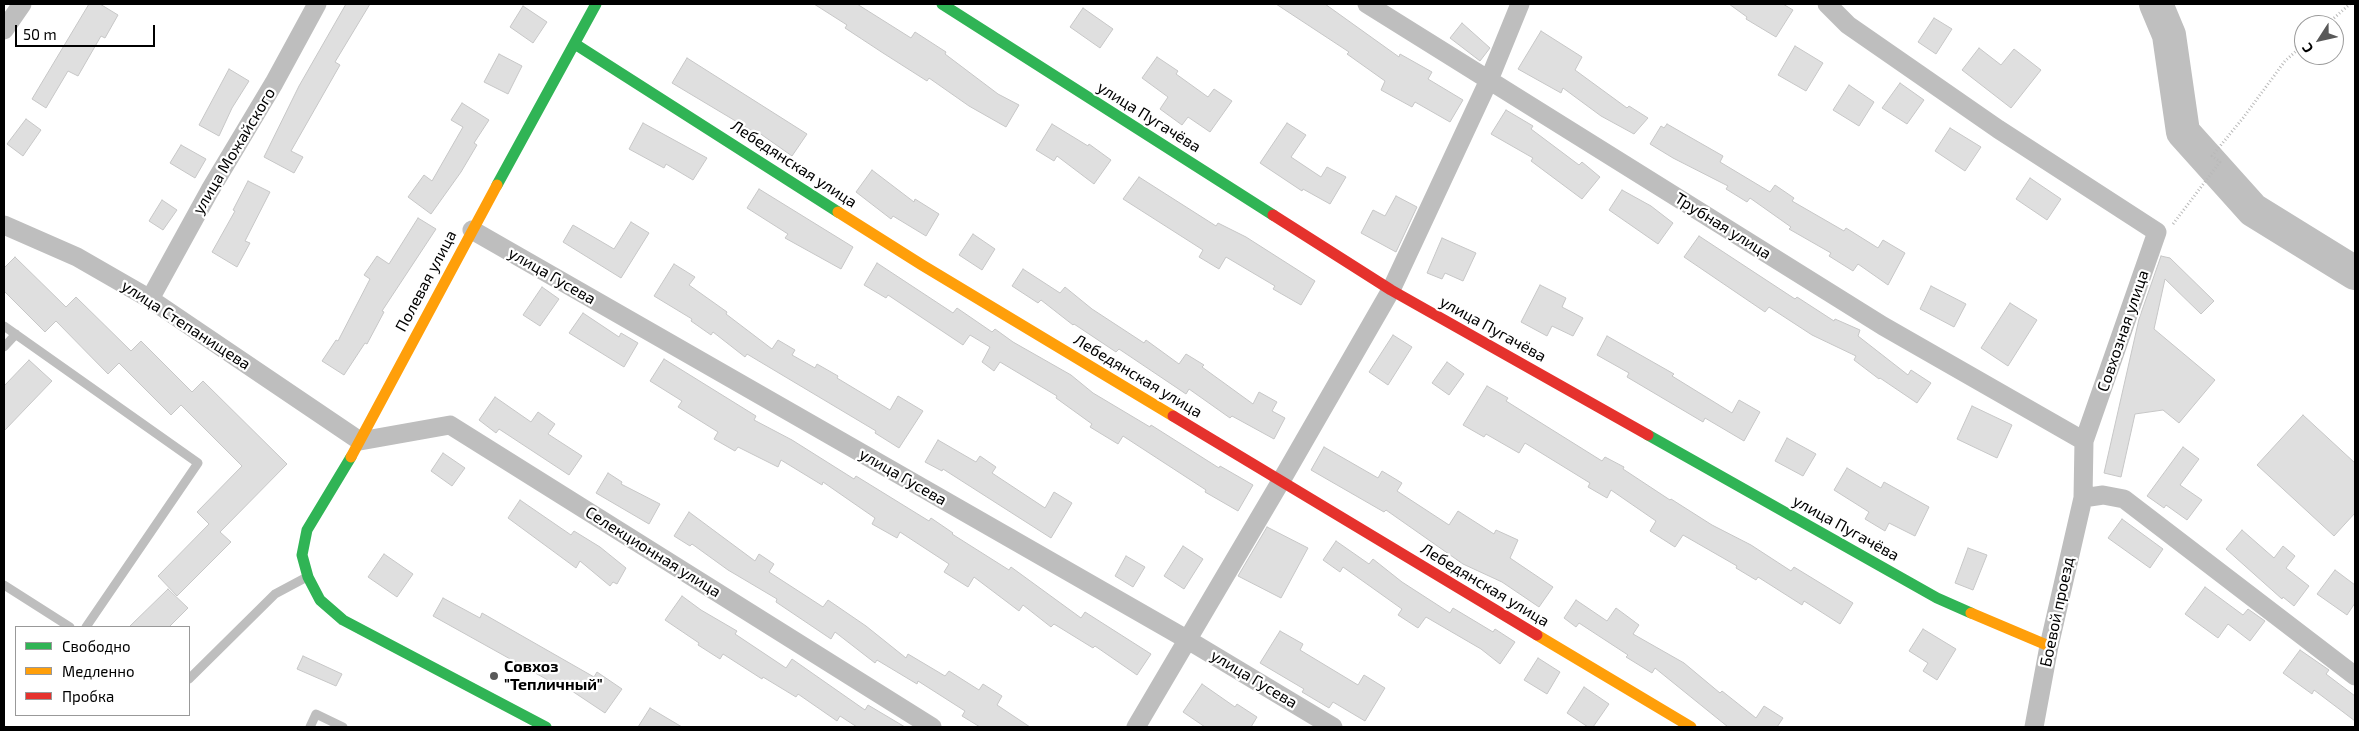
<!DOCTYPE html>
<meta charset="utf-8">
<style>
body{margin:0}
#map{position:relative;width:2359px;height:731px;overflow:hidden;background:#fff;font-family:"Exo 2",sans-serif}
canvas{display:block}
.frame{position:absolute;inset:0;border:5px solid #000;pointer-events:none}
.legend{position:absolute;left:15px;top:626px;width:175px;height:90px;box-sizing:border-box;background:#fff;border:1px solid #999;margin:0;padding:6px 9px;list-style:none;font-size:15px;color:#000}
.legend li{display:flex;align-items:center;gap:10px;height:25px}
.legend b{width:25px;border:1px solid #999}
.north{position:absolute;left:2294px;top:15px;width:50px;height:50px;box-sizing:border-box;background:#fff;border:1px solid #999;border-radius:50%;rotate:235deg;font-size:14px;font-weight:700;line-height:20px;text-align:center;color:#000}
.north::after{content:'';display:block;margin:auto;width:18px;height:22px;background:#595959;clip-path:polygon(50% 0,100% 100%,50% 72%,0 100%)}
.scale{position:absolute;left:15px;top:25px;width:140px;height:22px;box-sizing:border-box;border:2px solid #000;border-top:0;padding-left:6px;font-size:15px;line-height:18px;white-space:nowrap;color:#000;-webkit-text-stroke:4px #fff;paint-order:stroke}
</style>
<div id="map">
<canvas width="2359" height="731"></canvas>
<div class="frame"></div>
<ul class="legend">
<li><b style="height:6px;background:#30b455"></b>Свободно</li>
<li><b style="height:6px;background:#ff9f0a"></b>Медленно</li>
<li><b style="height:6px;background:#e5322d"></b>Пробка</li>
</ul>
<div class="north">С</div>
<div class="scale">50 m</div>
</div>
<script>
const c = document.querySelector('canvas').getContext('2d');
c.lineJoin = 'round';
const poly = rows => new Path2D(rows.map(r => 'M' + r).join(''));
function trace(path, color, width, dash) { c.strokeStyle = color; c.lineWidth = width; c.lineCap = dash ? 'butt' : 'round'; c.setLineDash(dash || []); c.stroke(path); }
function paint(path, color) { c.fillStyle = color; c.fill(path, 'evenodd'); }
function label(font, color, halo, rows, align = 'center') {
  c.font = font + ' "Exo 2",sans-serif'; c.lineWidth = 4.5; c.setLineDash([]); c.textBaseline = 'middle'; c.strokeStyle = halo; c.fillStyle = color; for (const [text, x, y, turn = 0] of rows) {
    c.save(); c.translate(x, y); c.rotate((+turn || 0) * Math.PI / 180); c.textAlign = isNaN(turn) ? turn : align; if (halo) c.strokeText(text, 0, 0); c.fillText(text, 0, 0); c.restore();
  }
}
const river = poly([
 [2156,4,2169,35,2183,132,2253,210,2355,273]
]);
const building = poly([
 [89,4,100,4,118,15,105,38,101,36,78,76,68,71,46,108,32,99,89,4],
 [346,4,370,4,335,62,340,65,291,151,303,157,294,173,264,157,299,86,346,4],
 [814,4,857,4,911,38,915,32,946,52,945,54,998,94,1019,105,1006,127,969,106,929,78,927,81,883,53,845,28,847,25,814,4],
 [1276,4,1325,4,1399,57,1400,54,1432,72,1428,79,1463,100,1450,122,1415,102,1412,107,1381,90,1385,81,1347,54,1349,52,1276,4],
 [1729,4,1783,4,1793,10,1776,37,1746,19,1747,17,1729,4],
 [523,6,547,22,533,43,510,27,523,6],
 [1083,8,1113,29,1100,48,1070,27,1083,8],
 [1934,18,1952,29,1936,54,1918,42,1934,18],
 [1462,23,1490,48,1480,61,1450,38,1462,23],
 [1541,31,1582,57,1575,70,1627,108,1629,106,1648,118,1634,134,1601,116,1563,88,1561,93,1518,69,1541,31],
 [1795,46,1823,63,1806,91,1778,75,1795,46],
 [1979,48,2001,65,2014,49,2041,70,2011,108,1962,70,1979,48],
 [499,54,522,66,508,94,484,82,499,54],
 [1157,57,1178,71,1176,74,1208,97,1214,89,1232,101,1210,132,1188,117,1182,125,1160,109,1168,97,1142,78,1157,57],
 [687,58,807,134,792,156,755,130,754,132,672,83,687,58],
 [229,69,249,81,232,108,219,136,199,125,229,69],
 [1900,83,1924,100,1907,124,1882,108,1900,83],
 [1849,85,1874,102,1859,126,1833,110,1849,85],
 [462,103,489,120,474,143,477,145,461,172,431,214,408,197,424,175,432,181,463,127,451,120,462,103],
 [1506,110,1533,126,1531,129,1579,165,1582,162,1600,177,1582,199,1531,161,1533,158,1491,134,1506,110],
 [26,119,41,130,23,156,7,144,26,119],
 [643,123,707,158,693,180,666,164,664,168,629,149,643,123],
 [1287,123,1306,135,1291,157,1321,177,1327,167,1346,177,1330,204,1303,189,1302,191,1260,163,1287,123],
 [1052,124,1088,146,1089,144,1111,160,1094,184,1057,156,1054,161,1036,150,1052,124],
 [1667,124,1723,156,1720,162,1770,192,1775,185,1794,198,1792,201,1844,231,1846,228,1878,248,1883,240,1905,253,1888,285,1858,264,1853,271,1829,256,1831,253,1789,229,1791,227,1750,198,1747,202,1726,189,1728,186,1673,158,1650,144,1661,126,1664,128,1667,124],
 [1950,128,1981,147,1965,171,1935,151,1950,128],
 [181,145,206,159,195,178,170,163,181,145],
 [872,170,914,202,915,199,939,214,926,236,893,216,891,219,856,192,872,170],
 [1139,177,1216,226,1218,223,1246,237,1315,281,1301,305,1273,289,1275,286,1226,257,1219,269,1199,257,1203,250,1123,199,1139,177],
 [2030,178,2061,199,2047,220,2016,199,2030,178],
 [248,181,270,192,245,241,250,243,237,267,212,252,235,211,233,210,248,181],
 [759,189,853,247,841,269,785,238,788,234,747,208,759,189],
 [1622,190,1651,206,1673,223,1658,244,1609,210,1622,190],
 [1396,196,1417,207,1396,252,1361,233,1373,210,1385,216,1396,196],
 [162,200,177,210,163,230,149,221,162,200],
 [418,218,436,229,382,311,384,312,367,344,365,343,344,375,322,361,336,340,338,341,370,279,364,275,377,256,389,264,418,218],
 [631,222,649,233,621,278,563,242,573,225,614,249,631,222],
 [973,234,995,249,982,270,959,255,973,234],
 [1699,236,1795,299,1797,297,1834,321,1835,319,1860,330,1858,336,1908,375,1911,370,1931,383,1917,403,1880,378,1879,379,1854,360,1856,356,1812,335,1769,307,1765,312,1684,257,1699,236],
 [1442,238,1476,253,1463,281,1445,273,1442,279,1427,273,1442,238],
 [2161,256,2170,258,2214,301,2201,314,2165,279,2154,329,2215,380,2179,423,2163,410,2135,414,2121,477,2104,473,2139,319,2161,256],
 [15,257,66,307,76,297,131,351,141,341,192,392,203,381,287,464,220,532,231,542,177,596,158,576,209,524,197,512,242,466,181,405,171,415,119,363,108,374,56,321,45,332,4,291,4,268,15,257],
 [877,263,953,313,957,308,992,332,995,329,1013,342,1071,375,1093,393,1150,427,1151,425,1219,468,1220,466,1253,485,1238,511,1205,492,1206,490,1123,436,1118,444,1090,427,1092,424,1056,398,1057,396,1000,362,994,371,982,362,990,347,970,335,963,345,888,295,886,298,864,285,877,263],
 [674,264,695,277,689,285,727,312,726,314,772,349,778,340,795,350,792,355,815,368,817,364,838,376,837,378,890,410,898,396,923,411,899,448,875,433,876,431,747,354,745,357,713,332,711,335,691,321,692,319,654,296,674,264],
 [1023,269,1060,293,1065,287,1092,309,1144,343,1146,340,1179,364,1186,354,1204,365,1202,367,1253,404,1259,392,1277,402,1272,411,1285,418,1274,439,1232,416,1230,418,1189,389,1186,394,1119,349,1116,352,1074,324,1073,325,1041,300,1038,303,1012,286,1023,269],
 [1540,285,1566,298,1562,307,1583,318,1573,336,1552,326,1547,336,1521,322,1540,285],
 [1931,286,1966,304,1954,327,1920,309,1931,286],
 [542,287,559,299,540,326,523,315,542,287],
 [2010,303,2037,320,2008,366,1981,348,2010,303],
 [583,313,619,337,621,333,638,343,624,367,569,333,583,313],
 [1393,335,1412,347,1388,385,1369,372,1393,335],
 [1607,336,1674,374,1672,376,1732,413,1739,400,1760,412,1744,441,1705,418,1703,422,1627,377,1629,373,1597,355,1607,336],
 [664,359,756,416,754,420,792,440,854,479,856,476,929,521,931,518,953,533,952,534,1009,570,1011,567,1081,618,1085,612,1151,654,1137,675,1095,646,1093,648,1054,624,1051,627,1023,605,1019,611,974,577,968,587,944,572,949,564,900,532,897,538,872,524,875,518,823,482,822,485,781,460,778,467,738,447,735,451,714,439,718,432,678,407,682,401,650,381,664,359],
 [29,360,52,381,4,431,4,386,29,360],
 [1447,362,1464,374,1449,395,1432,383,1447,362],
 [1487,386,1508,398,1506,401,1602,461,1605,457,1624,467,1623,469,1670,500,1671,499,1712,525,1751,545,1791,571,1794,567,1853,603,1840,624,1804,601,1802,605,1758,577,1756,580,1736,568,1737,566,1683,535,1675,547,1650,531,1656,521,1611,490,1607,498,1588,487,1590,483,1525,443,1519,453,1486,434,1484,437,1463,425,1487,386],
 [495,397,531,422,538,412,555,424,548,434,582,456,569,475,499,429,496,433,479,420,495,397],
 [1972,406,2012,425,1997,458,1957,439,1972,406],
 [2303,415,2355,463,2355,513,2334,536,2257,465,2303,415],
 [1787,438,1816,454,1803,476,1775,461,1787,438],
 [938,440,976,462,980,456,996,467,992,473,1045,508,1054,492,1072,503,1051,538,943,469,942,471,925,462,938,440],
 [1324,447,1378,478,1382,471,1402,483,1397,491,1449,525,1458,511,1494,534,1496,530,1518,540,1510,558,1553,587,1539,607,1502,582,1463,564,1386,510,1384,512,1311,470,1324,447],
 [2183,447,2199,459,2180,485,2202,500,2187,520,2166,505,2164,508,2147,496,2183,447],
 [443,453,465,468,452,486,431,471,443,453],
 [1847,468,1881,488,1884,482,1929,507,1915,536,1889,523,1885,531,1865,519,1869,512,1834,490,1847,468],
 [608,473,622,482,621,484,660,504,649,524,596,493,608,473],
 [520,500,571,535,574,531,600,547,626,568,617,584,613,582,610,586,580,561,576,568,508,518,520,500],
 [689,512,755,561,759,554,774,564,769,572,823,607,828,600,866,626,906,658,908,654,945,676,949,671,979,690,983,684,1002,696,997,705,1030,727,980,727,962,716,965,711,918,681,917,684,877,660,875,663,835,632,831,639,776,602,777,599,728,570,692,544,690,546,674,536,689,512],
 [2122,519,2163,549,2150,568,2108,538,2122,519],
 [1267,527,1308,548,1281,598,1238,576,1267,527],
 [2242,530,2274,558,2283,546,2295,556,2286,568,2309,586,2294,606,2283,597,2282,599,2226,549,2242,530],
 [1336,541,1369,564,1373,559,1402,582,1450,613,1453,608,1493,632,1495,629,1515,642,1500,664,1481,649,1426,617,1418,628,1398,615,1402,609,1343,567,1340,572,1323,560,1336,541],
 [1183,546,1203,559,1184,589,1164,576,1183,546],
 [1968,548,1987,555,1973,590,1955,583,1968,548],
 [384,554,413,574,397,597,368,577,384,554],
 [1126,556,1145,567,1133,587,1115,576,1126,556],
 [2335,570,2355,585,2355,603,2347,615,2317,594,2335,570],
 [2205,587,2243,615,2248,609,2265,621,2250,641,2228,624,2218,638,2185,614,2205,587],
 [168,589,188,608,169,627,129,627,168,589],
 [682,596,701,610,737,631,735,634,786,668,792,659,865,710,868,705,905,727,857,727,840,716,837,721,798,694,796,697,763,677,762,679,723,654,720,659,698,645,699,643,665,620,682,596],
 [443,598,480,618,482,613,594,677,597,672,622,689,605,713,566,687,564,689,433,616,443,598],
 [1576,600,1607,621,1616,608,1639,625,1633,634,1684,663,1720,693,1722,691,1756,718,1764,706,1783,718,1777,727,1728,727,1655,668,1652,673,1626,657,1628,655,1579,623,1576,627,1564,618,1576,600],
 [1923,629,1956,649,1937,680,1923,671,1928,663,1909,651,1923,629],
 [1280,631,1303,644,1300,650,1358,685,1364,675,1385,688,1365,721,1333,702,1329,708,1302,692,1304,689,1260,663,1280,631],
 [2300,650,2329,670,2326,674,2355,696,2355,721,2314,690,2312,694,2283,673,2300,650],
 [303,656,342,674,336,686,297,669,303,656],
 [1538,658,1560,672,1547,694,1524,680,1538,658],
 [1202,684,1235,707,1237,704,1257,717,1251,727,1205,727,1183,712,1202,684],
 [1584,687,1609,704,1593,727,1588,727,1567,713,1584,687],
 [650,708,682,727,638,727,650,708]
]);
const path = poly([
 [2326,25,2350,4],
 [2173,224,2220,162,2212,156,2243,118,2285,61,2304,44]
]);
const lane = poly([
 [4,326,198,463,86,627],
 [4,347,16,334],
 [4,585,70,627],
 [189,679,275,594,305,578],
 [310,727,316,714,343,727]
]);
const street = poly([
 [1367,4,1883,326,2084,441],
 [1827,4,1848,25,1998,129,2157,232,2084,441,2083,498,2049,646,2034,727],
 [4,30,22,4],
 [4,225,77,257,150,299,360,441,450,425,932,727],
 [472,230,1188,640,1333,727],
 [150,299,210,190,274,83,317,4],
 [2083,498,2103,495,2124,499,2355,676],
 [1136,727,1281,481,1391,290,1489,80,1520,4]
]);
const fast = poly([
 [942,4,1273,215],
 [575,44,838,212],
 [497,185,596,4],
 [1648,435,1937,598,1971,613],
 [351,457,307,530,302,555,308,577,320,600,343,620,546,727]
]);
const slow = poly([
 [838,212,922,265,1173,416],
 [351,457,497,185],
 [1971,613,2049,646],
 [1537,635,1691,727]
]);
const jam = poly([
 [1273,215,1391,290,1648,435],
 [1173,416,1537,635]
]);
const markers = [
 [494,676,5,"#595959"]
];
const streetNames = [
 ["улица Пугачёва",1149,117,32],
 ["улица Можайского",234,151,-59],
 ["Лебедянская улица",794,164,33],
 ["Трубная улица",1723,226,32],
 ["улица Гусева",552,276,30],
 ["Полевая улица",426,281,-62],
 ["улица Степанищева",186,325,33],
 ["улица Пугачёва",1493,329,29],
 ["Совхозная улица",2123,331,-71],
 ["Лебедянская улица",1138,376,31],
 ["улица Гусева",903,477,30],
 ["улица Пугачёва",1846,528,29],
 ["Селекционная улица",653,552,32],
 ["Лебедянская улица",1485,585,31],
 ["Боевой проезд",2057,612,-78],
 ["улица Гусева",1254,679,31]
];
const poiNames = [
 ["Совхоз",504,667],
 ["\"Тепличный\"",504,685]
];
trace(river, '#bfbfbf', 34);
paint(building, '#dfdfdf');
trace(building, '#c7c7c7', 1);
trace(path, '#b9b9b9', 3, [1, 2.5]);
trace(lane, '#bebebe', 9);
trace(street, '#bebebe', 19);
trace(fast, '#30b455', 11);
trace(slow, '#ff9f0a', 11);
trace(jam, '#e5322d', 11);
for (const [x, y, r, color] of markers) { const dot = new Path2D(); dot.arc(x, y, r, 0, 2 * Math.PI); c.fillStyle = color; c.fill(dot); trace(dot, '#fff', 2); }
label('16px', '#000', '#fff', streetNames);
label('bold 16px', '#000', '#fff', poiNames, 'left');
</script>
